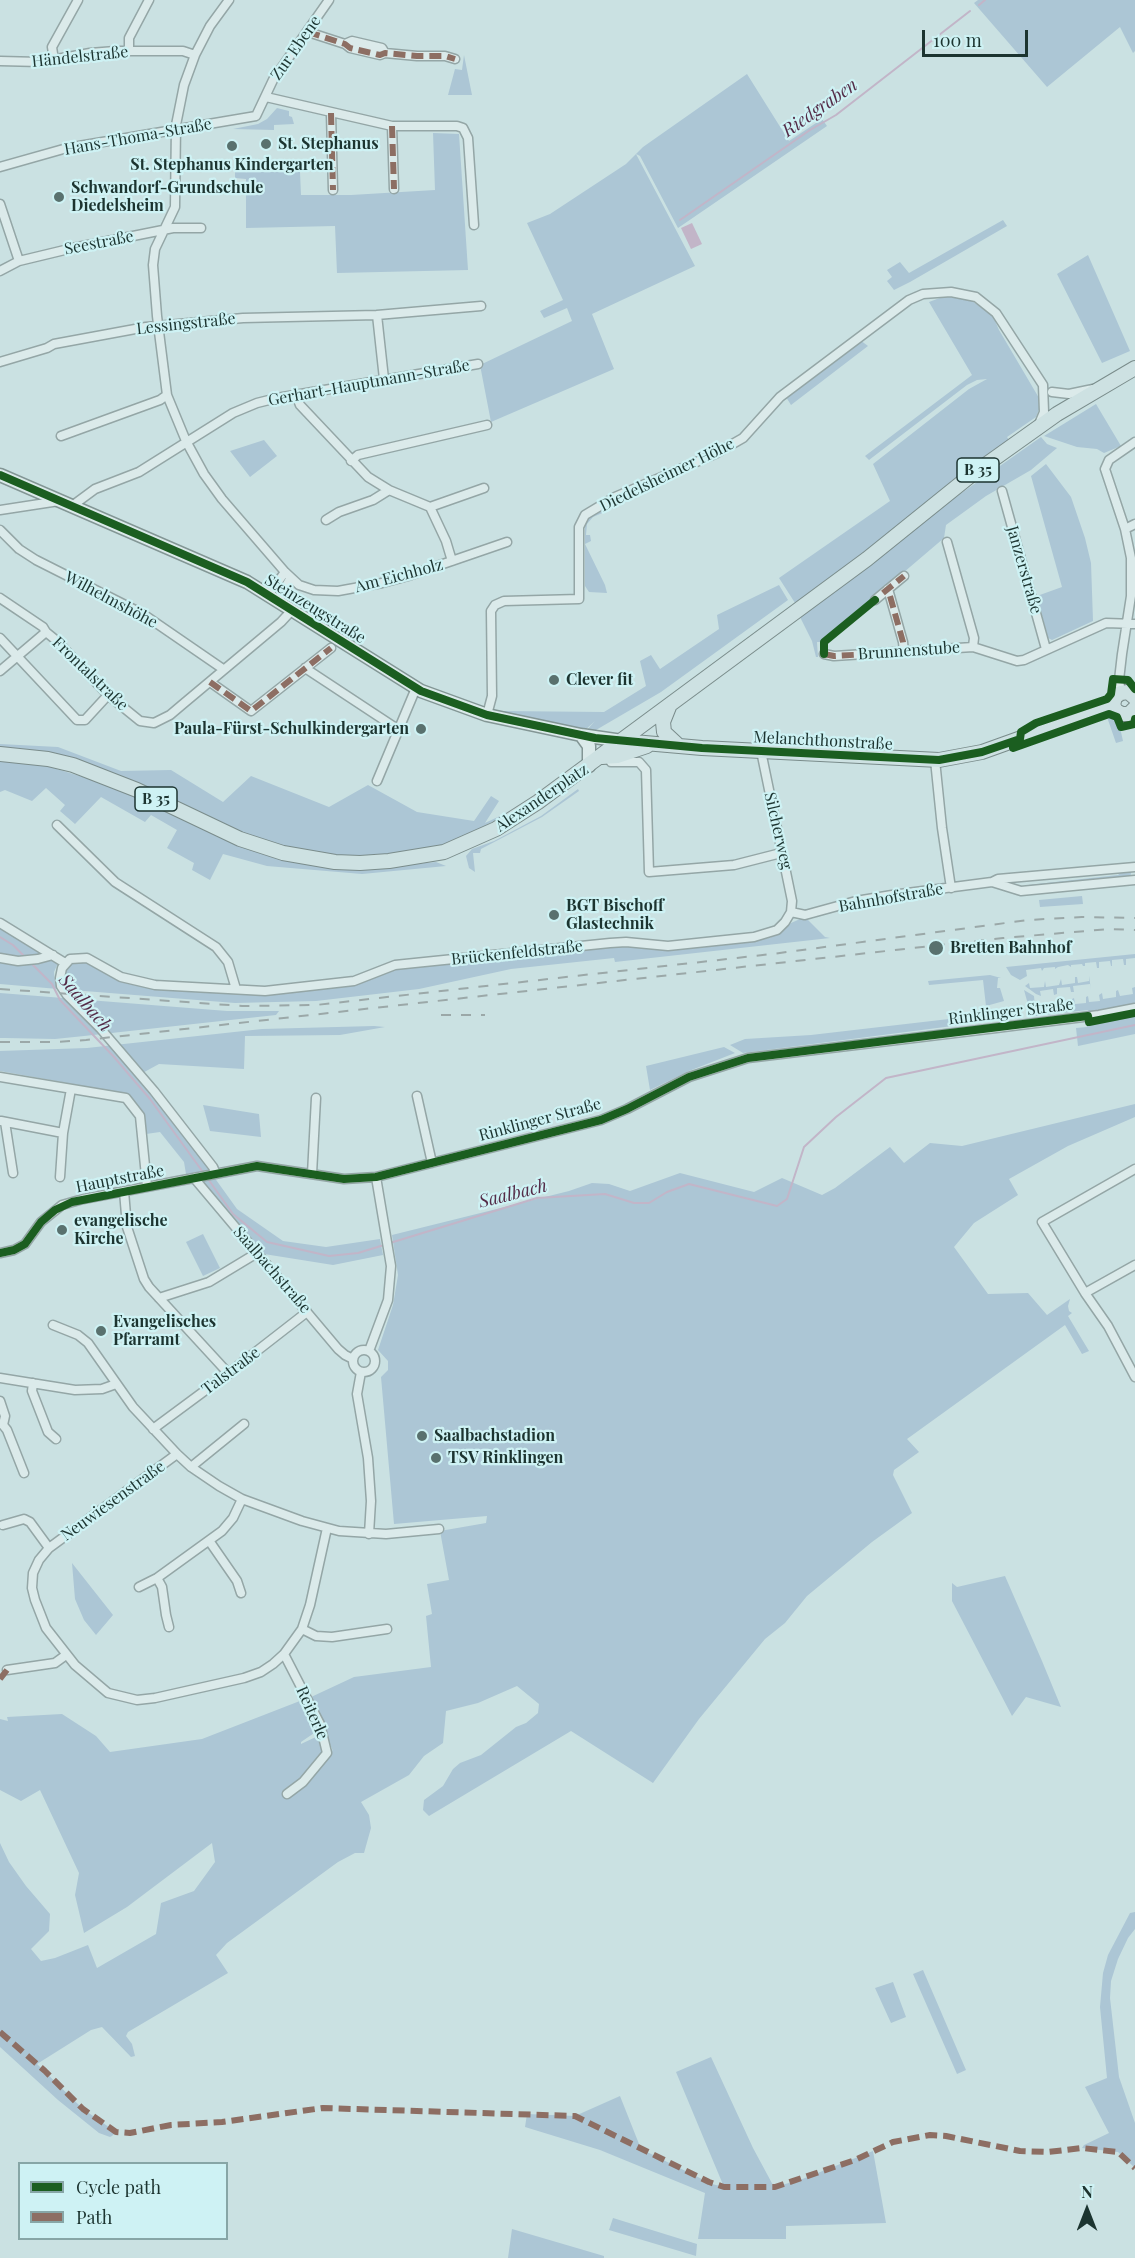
<!DOCTYPE html>
<meta charset="utf-8">
<style>
body{margin:0}
#map{position:relative;width:1135px;height:2258px;overflow:hidden;background:#cae1e2;font-family:"Playfair Display",serif}
canvas{display:block}
.legend{position:absolute;left:18px;top:2162px;width:210px;height:78px;box-sizing:border-box;background:#cef2f4;border:2px solid #87a6a6;margin:0;padding:8px 10px;list-style:none;font-size:18px;color:#1c3430}
.legend li{display:flex;align-items:center;gap:12px;height:30px}
.legend b{width:30px;border:2px solid #87a6a6}
.north{position:absolute;left:1057px;top:2180px;width:60px;height:60px;-webkit-text-stroke:4px #cef2f4;paint-order:stroke;rotate:0deg;font-size:16px;font-weight:700;line-height:24px;text-align:center;color:#1c3430}
.north::after{content:'';display:block;margin:auto;width:21px;height:27px;background:#1c3430;clip-path:polygon(50% 0,100% 100%,50% 72%,0 100%)}
.scale{position:absolute;left:922px;top:30px;width:106px;height:27px;box-sizing:border-box;border:3px solid #1c3430;border-top:0;padding-left:8px;font-size:18px;line-height:21px;white-space:nowrap;color:#1c3430;-webkit-text-stroke:4px #cef2f4;paint-order:stroke}
</style>
<div id="map">
<canvas width="1135" height="2258"></canvas>
<ul class="legend">
<li><b style="height:8px;background:#1b5e20"></b>Cycle path</li>
<li><b style="height:8px;background:#8d6e63"></b>Path</li>
</ul>
<div class="north">N</div>
<div class="scale">100 m</div>
</div>
<script>
const c = document.querySelector('canvas').getContext('2d');
c.lineJoin = 'round';
function paint(path, color) { c.fillStyle = color; c.fill(path, 'evenodd'); }
const poly = rows => new Path2D(rows.map(r => 'M' + r).join(''));
function trace(path, color, width, dash) { c.strokeStyle = color; c.lineWidth = width; c.lineCap = dash ? 'butt' : 'round'; c.setLineDash(dash || []); c.stroke(path); }
function label(font, color, halo, rows, align = 'center') {
  c.font = font + ' "Playfair Display",serif'; c.lineWidth = 4.5; c.setLineDash([]); c.textBaseline = 'middle'; c.strokeStyle = halo; c.fillStyle = color; for (const [text, x, y, turn = 0] of rows) {
    c.save(); c.translate(x, y); c.rotate((+turn || 0) * Math.PI / 180); c.textAlign = isNaN(turn) ? turn : align; if (halo) c.strokeText(text, 0, 0); c.fillText(text, 0, 0); c.restore();
  }
}
const green = poly([
 [978,0,1135,0,1135,51,1133,53,1120,27,1047,87,974,3],
 [464,55,472,95,448,95,455,69,462,70],
 [747,74,789,141,822,119,827,126,678,228,640,156,636,154,695,266,592,314,614,369,491,422,480,365,572,321,567,308,544,318,540,311,563,300,527,223,550,214,626,164,643,147],
 [277,108,289,111,289,116,292,117,294,124,274,125,274,130,233,129,258,124,267,119],
 [433,133,459,134,468,270,337,273,335,226,246,228,246,179,235,178,235,172,300,172,301,195,351,195,435,190],
 [1003,220,1007,226,910,282,894,290,887,281,892,277,887,270,900,262,909,273],
 [1088,255,1130,351,1102,363,1057,274],
 [945,296,972,301,993,316,999,330,1039,398,1040,407,1036,417,1007,437,1009,440,954,481,797,606,779,578,890,501,873,464,969,389,987,379,977,380,967,385,869,460,865,456,972,375,929,302],
 [860,340,868,346,791,405,786,397],
 [1096,404,1121,446,1104,453,1097,449,1077,447,1044,436],
 [1041,437,1047,444,1057,448,1031,470,986,496,946,525,944,538,822,642,817,642,818,657,816,657,812,641,800,617,926,518],
 [264,440,277,456,250,477,230,451],
 [1046,464,1071,497,1085,538,1091,563,1093,621,1052,640,1048,638,1037,596,1062,587,1031,476],
 [614,505,616,507,593,517,587,524,586,535,590,535,591,541,585,544,605,585,607,593,589,592,585,586,585,522,591,515],
 [779,585,788,600,661,692,596,730,586,731,595,721,583,732,502,715,500,711,604,712,646,686,640,661,651,655,660,669,719,629,717,615],
 [1110,714,1113,715,1119,723,1123,741,1116,743,1107,717],
 [0,744,58,747,121,771,171,770,223,802,251,776,329,807,368,785,417,812,474,821,491,796,499,801,485,823,500,816,501,817,456,842,406,855,348,858,259,842,83,764,32,750,0,747],
 [0,761,34,762,112,786,249,849,360,869,436,862,446,866,362,874,267,866,223,854,210,880,192,870,194,863,167,848,177,830,151,815,145,822,101,797,75,824,60,811,65,805,46,788,32,801,5,790,0,792],
 [578,789,579,791,542,817,481,849,480,853,473,853,475,872,469,868,466,856,472,849,494,841,541,816],
 [1132,868,1130,878,1029,888,1028,885,1118,875,1125,869],
 [1082,896,1083,904,1040,907,1039,900],
 [800,919,808,920,825,937,830,938,615,962,614,958,511,969,419,989,316,1001,235,1003,72,990,64,982,63,974,70,962,85,960,133,983,290,992,355,984,396,969,611,944,668,949,770,938,791,923],
 [0,926,58,963,54,972,55,983,58,989,0,984],
 [1135,954,1135,958,1126,959,1126,965,1124,965,1123,959,1112,960,1112,966,1111,966,1110,961,1099,962,1099,968,1097,968,1096,962,1085,963,1085,966,1083,966,1082,964,1071,965,1071,967,1068,965,1058,967,1055,969,1055,967,1044,968,1042,971,1041,968,1026,970,1027,976,1020,980,1011,975,1006,967],
 [990,975,1001,978,998,978,997,988,1000,988,1004,1001,986,1006,983,980,929,985,928,981],
 [1089,976,1091,990,1090,984,1073,986,1074,992,1071,992,1070,987,1057,988,1057,994,1054,995,1053,989,1040,991,1041,996,1036,994,1025,986,1029,983,1030,988,1044,987,1045,981,1046,987,1059,985,1061,979,1062,985,1075,983,1075,977,1077,977,1078,983,1089,981],
 [1135,987,1135,1004,1089,1012,1088,1010,1036,1016,1029,1008,1024,990,1034,996,1035,1007,1042,1007,1043,1009,1055,1007,1055,1001,1058,1001,1059,1006,1072,1004,1072,999,1074,998,1075,1004,1086,1003,1086,997,1088,996,1089,1002,1100,1001,1099,995,1102,993,1103,999,1116,997,1116,991,1118,990,1120,996,1133,994,1132,988],
 [0,993,227,1011,279,1011,276,1015,84,1036,55,1039,5,1038,0,1038],
 [1005,1008,1007,1019,743,1053,730,1045,745,1039,811,1035,949,1019,983,1015],
 [1135,1014,1135,1034,1078,1046,1076,1028,1087,1027,1087,1023],
 [374,1026,385,1027,340,1035,245,1036,244,1069,159,1064,137,1076,210,1170,186,1174,184,1162,160,1132,146,1134,145,1116,128,1094,0,1071,0,1051,87,1048,262,1029],
 [724,1047,735,1053,689,1071,650,1090,646,1066],
 [1135,1104,1135,1117,1068,1146,1009,1179,1018,1195,974,1223,954,1247,988,1294,1028,1293,1047,1315,1070,1299,1068,1306,1069,1311,1072,1313,1068,1316,1089,1351,1082,1354,1065,1325,907,1439,919,1452,894,1470,893,1475,912,1513,872,1542,807,1596,785,1623,765,1639,699,1719,653,1783,571,1731,429,1816,423,1810,424,1800,443,1786,453,1769,460,1763,481,1755,516,1727,526,1723,538,1713,539,1704,517,1686,478,1703,446,1711,443,1743,424,1756,409,1775,361,1802,369,1815,371,1828,364,1853,355,1853,338,1862,227,1943,216,1955,228,1973,128,2032,126,2036,132,2044,135,2056,131,2057,102,2027,91,2030,37,2064,83,2109,116,2132,112,2136,110,2137,99,2133,58,2100,0,2047,0,1843,9,1862,26,1886,50,1914,49,1931,31,1949,41,1961,55,1958,88,1945,97,1968,156,1934,161,1903,194,1891,215,1862,212,1843,127,1907,84,1933,75,1895,79,1873,40,1790,21,1801,0,1790,0,1719,8,1721,7,1717,62,1714,96,1736,110,1752,202,1739,305,1699,320,1729,301,1742,301,1744,320,1735,333,1751,309,1698,354,1677,431,1667,426,1616,432,1614,427,1584,449,1580,440,1531,486,1523,487,1516,394,1524,381,1377,388,1370,388,1361,378,1350,393,1305,398,1275,392,1235,569,1191,592,1183,609,1184,630,1191,680,1173,754,1192,782,1178,822,1195,835,1188,890,1147,904,1163,930,1143,962,1146],
 [203,1105,259,1114,261,1137,210,1131],
 [214,1177,237,1209,283,1241,326,1247,380,1239,383,1255,333,1265,264,1254,201,1180],
 [203,1234,220,1268,203,1276,186,1242],
 [72,1563,113,1615,96,1635,84,1620,75,1599],
 [1005,1576,1042,1661,1061,1707,1026,1697,1012,1716,952,1601,952,1583,957,1587],
 [1135,1912,1135,1929,1128,1938,1118,1959,1111,1981,1110,1998,1119,2077,1135,2123,1135,2168,1118,2152,1082,2148,1084,2145,1109,2133,1085,2087,1107,2078,1100,2007,1103,1973,1108,1955,1130,1913],
 [923,1970,966,2070,957,2074,913,1974],
 [893,1982,906,2017,891,2023,875,1988],
 [711,2057,753,2148,774,2187,800,2180,873,2151,886,2223,786,2226,786,2239,698,2239,705,2193,600,2150,525,2127,527,2114,575,2116,620,2096,641,2149,712,2184,724,2187,676,2072],
 [613,2218,697,2244,696,2256,609,2230],
 [512,2229,604,2256,604,2258,508,2258]
]);
const water = poly([
 [692,223,702,244,691,249,681,228]
]);
const stream = poly([
 [979,5,985,0],
 [680,220,810,130,836,115,970,11],
 [0,937,13,945,26,958],
 [30,962,52,984,60,1000,114,1057,150,1099,205,1175],
 [208,1179,233,1214,267,1242,329,1256,358,1253,384,1245],
 [390,1243,537,1198,605,1194,634,1203,649,1203,667,1192,689,1184,777,1206,787,1199,804,1147,836,1117,886,1078,1135,1025]
]);
const street = poly([
 [229,0,210,26,195,55,184,85,176,125,175,207,155,249,153,265,157,316,167,395,186,441,204,474,222,499,285,572,299,585,314,590,338,591,382,583,408,576,507,542],
 [308,32,345,44,350,48,380,55,385,53,417,56,445,56,455,59],
 [345,44,352,41,382,48,385,53],
 [129,51,129,38,149,0],
 [54,60,52,47,78,0],
 [0,61,40,62,90,53,115,51,183,51,195,55],
 [266,97,392,126,457,126,463,128,468,138,474,225],
 [331,113,333,190],
 [392,126,394,189],
 [0,167,67,148,256,116,273,80,329,0],
 [0,204,19,261],
 [0,271,19,261,73,248,173,228,201,228],
 [377,315,384,379],
 [0,362,47,348,54,344,146,327,243,318,377,315,481,306],
 [1052,392,1069,394,1093,389],
 [296,395,300,405,368,477,389,490,430,507,446,541,452,561],
 [61,436,160,400,167,395],
 [351,461,358,455,487,425],
 [1002,491,1046,649],
 [72,506,95,489,139,472,233,413,257,403,277,398,478,364],
 [430,507,484,488],
 [0,510,59,501],
 [326,520,339,512,373,500,389,490],
 [1125,529,1135,524],
 [0,530,19,549,36,560,143,614,223,669],
 [947,542,974,638,973,647],
 [888,589,903,642,904,652],
 [269,594,285,572],
 [0,598,43,627,46,632,57,641,108,695,140,721,154,723,170,715,183,704,281,622,293,609],
 [278,600,290,579],
 [875,600,904,576],
 [0,638,77,720,85,720,108,695],
 [824,654,834,656,973,647,1017,661,1024,660,1106,623,1135,624],
 [305,668,399,730],
 [0,671,46,632],
 [210,682,251,711,331,648],
 [1121,693,1119,680,1122,654,1131,596,1131,558,1125,529,1105,469,1109,460,1135,442],
 [487,715,492,696,491,611,495,605,504,601,579,599,579,527,585,515,615,497,715,454,743,438,780,397,909,300,923,294,951,292,976,297,996,313,1043,385,1044,412,1039,424],
 [935,760,942,828,951,888],
 [611,762,639,762,646,770,649,872,734,865,781,853],
 [377,781,416,688],
 [57,825,115,882,216,947,228,962,236,989],
 [992,882,1021,891,1135,880],
 [791,912,805,915,856,901,892,895,992,882,998,879,1135,867],
 [0,923,65,963],
 [0,958,18,961,38,959,53,955],
 [0,1077,126,1098,140,1116,147,1186],
 [417,1096,432,1163],
 [1,1121,63,1133,71,1089],
 [5,1122,13,1173],
 [1135,1169,1042,1222,1085,1293,1135,1265],
 [216,1174,213,1167,154,1091,100,1028,67,995,61,986,60,978,62,968,70,959,87,958,121,977,155,985,265,991,354,981,395,965,610,943,626,942,668,946,754,937,777,930,785,922,791,912,792,901,761,751],
 [312,1174,316,1098],
 [60,1177,63,1133],
 [194,1178,338,1349,345,1355,353,1359],
 [124,1191,127,1227,144,1279,149,1287,229,1374],
 [0,1253,14,1250,25,1244,41,1222,62,1205,83,1199,257,1166,344,1179,376,1177,601,1120,627,1109,689,1077,748,1058,996,1028,1099,1015,1135,1008],
 [1085,1293,1108,1326,1135,1377],
 [159,1298,209,1282,257,1253],
 [53,1325,78,1335,88,1343,133,1407,177,1454,191,1467,219,1486,242,1499,302,1521,339,1531,386,1534,439,1529],
 '353 1361a11 11 0 1 1 22 0a11 11 0 1 1-22 0Z',
 [369,1351,388,1300,391,1266,376,1177],
 [361,1372,357,1394,368,1458,371,1501,369,1534],
 [0,1378,75,1390,102,1389,116,1384],
 [33,1383,32,1391,48,1432,56,1439],
 [0,1401,5,1416,3,1425,7,1430,24,1473],
 [153,1429,226,1375,307,1312],
 [177,1454,49,1548,39,1560,33,1573,32,1588,35,1600,46,1628,75,1665,108,1693,137,1700,155,1698,244,1678,261,1672,273,1664,284,1654,302,1629,310,1605,327,1528],
 [191,1467,244,1424],
 [3,1525,24,1519,30,1522,49,1548],
 [210,1542,237,1581,241,1593],
 [157,1578,162,1587,166,1615,169,1627],
 [139,1587,157,1578,222,1531,233,1518,242,1499],
 [302,1629,316,1636,332,1637,387,1629],
 [284,1654,320,1724,327,1753,303,1782,287,1794],
 [7,1670,55,1663,66,1655]
]);
const secondary = poly([
 [0,475,247,582,421,691,487,715,581,735,622,741],
 [581,735,589,746,589,766]
]);
const primary = poly([
 [1135,698,1128,692,1121,693,1115,697,1113,705,1116,711,1122,714,1129,714,1135,708],
 [669,707,663,722,664,732,679,746],
 [622,741,702,748,939,760,982,752,1113,705],
 [0,754,48,759,73,765,137,790,240,839,283,853,335,862,360,863,389,861,444,852,496,829,538,802,867,559,970,476,1057,414,1135,368],
 [602,757,617,756,647,746]
]);
const rail = poly([
 [0,989,242,1006,316,1005,772,954,1028,920,1082,917,1135,918],
 [441,1015,485,1015],
 [0,1042,55,1042,86,1040,1003,938,1110,929,1135,930]
]);
const quiet = poly([
 [308,32,345,44,350,48,380,55,385,53,417,56,445,56,455,59],
 [331,113,333,190],
 [392,126,394,189],
 [883,593,904,576],
 [824,654,834,656,904,652,903,642,888,589],
 [210,682,251,711,331,648],
 [0,1679,7,1670],
 [0,2032,45,2071,83,2109,116,2132,130,2133,171,2125,222,2122,323,2108,575,2116,709,2182,724,2187,775,2187,855,2160,893,2142,930,2135,946,2136,1020,2151,1048,2152,1082,2148,1118,2152,1135,2168]
]);
const cycleway = poly([
 [0,475,247,582,421,691,487,715,595,738,702,748,939,760,982,752,1020,739,1021,732,1036,723,1107,699,1111,694,1113,679,1128,680,1135,689],
 [824,654,824,642,875,600],
 [1013,748,1109,714,1117,717,1121,727,1134,724,1135,719],
 [0,1253,14,1250,25,1244,41,1222,55,1210,72,1202,257,1166,344,1179,376,1177,601,1120,627,1109,689,1077,748,1058,1088,1016,1089,1022,1135,1013]
]);
const markers = [
 [266,144,6,"#59716e"],
 [232,146,6,"#59716e"],
 [59,197,6,"#59716e"],
 [554,680,6,"#59716e"],
 [421,729,6,"#59716e"],
 [554,915,6,"#59716e"],
 [936,948,8,"#59716e"],
 [62,1230,6,"#59716e"],
 [101,1331,6,"#59716e"],
 [422,1436,6,"#59716e"],
 [436,1458,6,"#59716e"]
];
const shields = [
 [978,470,42],
 [156,799,42]
];
const shieldNames = [
 ["B 35",978,470],
 ["B 35",156,799]
];
const streetNames = [
 ["Zur Ebene",296,48,-55],
 ["Händelstraße",80,57,-6],
 ["Hans-Thoma-Straße",138,137,-10],
 ["Seestraße",99,243,-11],
 ["Lessingstraße",186,324,-6],
 ["Gerhart-Hauptmann-Straße",369,383,-10],
 ["Diedelsheimer Höhe",667,475,-26],
 ["Janzerstraße",1024,570,74],
 ["Am Eichholz",399,576,-15],
 ["Wilhelmshöhe",111,600,28],
 ["Steinzeugstraße",315,609,32],
 ["Brunnenstube",909,651,-4],
 ["Frontalstraße",90,674,44],
 ["Melanchthonstraße",823,741,3],
 ["Alexanderplatz",542,798,-34],
 ["Silcherweg",778,831,77],
 ["Bahnhofstraße",891,898,-10],
 ["Brückenfeldstraße",517,953,-6],
 ["Rinklinger Straße",1011,1012,-7],
 ["Rinklinger Straße",540,1120,-15],
 ["Hauptstraße",120,1179,-11],
 ["Saalbachstraße",272,1270,49],
 ["Talstraße",231,1371,-37],
 ["Neuwiesenstraße",113,1501,-36],
 ["Reiterle",312,1713,66]
];
const poiNames = [
 ["St. Stephanus",278,144],
 ["St. Stephanus Kindergarten",232,165,"center"],
 ["Schwandorf-Grundschule",71,188],
 ["Diedelsheim",71,206],
 ["Clever fit",566,680],
 ["Paula-Fürst-Schulkindergarten",409,729,"right"],
 ["BGT Bischoff",566,906],
 ["Glastechnik",566,924],
 ["Bretten Bahnhof",950,948],
 ["evangelische",74,1221],
 ["Kirche",74,1239],
 ["Evangelisches",113,1322],
 ["Pfarramt",113,1340],
 ["Saalbachstadion",434,1436],
 ["TSV Rinklingen",448,1458]
];
const waterNames = [
 ["Riedgraben",820,108,-35],
 ["Saalbach",85,1003,49],
 ["Saalbach",513,1194,-14]
];
paint(green, '#acc6d5');
paint(water, '#c2b5c8');
trace(stream, '#c2b5c8', 2);
trace(street, '#94a6a6', 11);
trace(secondary, '#839695', 15);
trace(primary, '#7a8c8b', 16);
trace(street, '#dbeaea', 8);
trace(secondary, '#dbeaea', 12);
trace(primary, '#cde1e2', 14);
trace(rail, '#9ba8a8', 2, [10, 10]);
trace(quiet, '#8d6e63', 6, [12, 6]);
trace(cycleway, '#1b5e20', 8);
for (const [x, y, r, color] of markers) { const dot = new Path2D(); dot.arc(x, y, r, 0, 2 * Math.PI); c.fillStyle = color; c.fill(dot); trace(dot, '#cef2f4', 2); }
for (const [x, y, w] of shields) { const box = new Path2D(); box.roundRect(x - w / 2, y - 12, w, 24, 4.5); c.fillStyle = '#cef2f4'; c.fill(box); trace(box, '#1c3430', 1.5); }
label('bold 15px', '#1c3430', null, shieldNames);
label('16px', '#1c3430', '#cef2f4', streetNames);
label('bold 16px', '#1c3430', '#cef2f4', poiNames, 'left');
label('italic 18px', '#542c48', '#cef2f4', waterNames);
</script>
